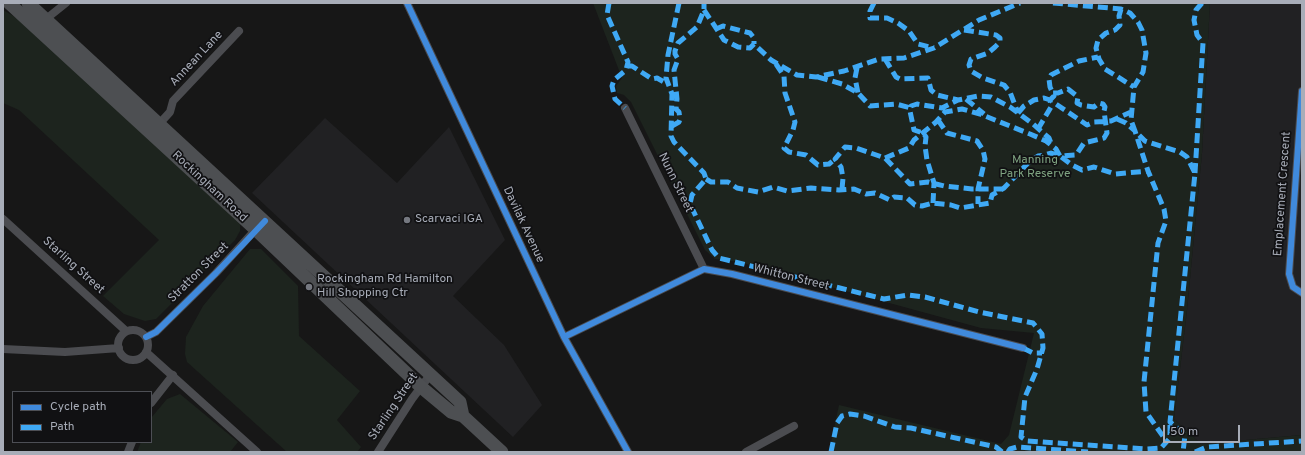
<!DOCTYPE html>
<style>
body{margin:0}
#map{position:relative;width:1305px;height:455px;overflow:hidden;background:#171717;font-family:Overpass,sans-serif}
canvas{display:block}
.frame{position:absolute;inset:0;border:4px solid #a8adb8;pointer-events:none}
.legend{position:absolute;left:12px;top:391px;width:140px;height:52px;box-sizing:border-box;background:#111113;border:1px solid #4d4f55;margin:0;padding:5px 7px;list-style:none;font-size:12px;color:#a8adb8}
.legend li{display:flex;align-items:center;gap:8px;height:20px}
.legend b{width:20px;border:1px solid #4d4f55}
.scale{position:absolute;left:1163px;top:425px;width:77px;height:18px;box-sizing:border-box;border:2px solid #a8adb8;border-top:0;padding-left:5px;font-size:12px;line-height:14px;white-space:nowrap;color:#a8adb8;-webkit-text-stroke:3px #111113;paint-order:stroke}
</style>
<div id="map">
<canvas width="1305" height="455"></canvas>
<div class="frame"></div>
<ul class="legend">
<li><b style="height:5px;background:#408adc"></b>Cycle path</li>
<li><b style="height:5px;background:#3fa9f5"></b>Path</li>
</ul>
<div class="scale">50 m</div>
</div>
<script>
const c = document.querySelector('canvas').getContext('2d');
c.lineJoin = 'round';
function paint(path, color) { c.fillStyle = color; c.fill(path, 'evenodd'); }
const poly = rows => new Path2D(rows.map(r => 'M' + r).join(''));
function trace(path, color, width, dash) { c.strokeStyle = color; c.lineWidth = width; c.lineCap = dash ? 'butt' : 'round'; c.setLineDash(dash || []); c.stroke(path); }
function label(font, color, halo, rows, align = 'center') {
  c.font = font + ' Overpass,sans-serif'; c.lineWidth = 3.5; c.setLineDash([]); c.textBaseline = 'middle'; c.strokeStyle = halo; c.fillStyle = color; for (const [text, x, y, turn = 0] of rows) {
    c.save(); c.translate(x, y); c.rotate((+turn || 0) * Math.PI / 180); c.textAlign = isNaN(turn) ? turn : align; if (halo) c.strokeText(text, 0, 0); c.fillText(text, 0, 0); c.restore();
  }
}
const built = poly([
 [1210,3,1302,3,1302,435,1201,444,1174,419,1187,310,1202,153],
 [325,118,397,183,449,127,505,240,453,296,504,345,542,405,513,437,252,193]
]);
const green = poly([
 [593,3,1210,3,1202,153,1187,310,1174,419,1201,444,1302,435,1302,452,829,452,839,405,1001,444,1009,435,1034,333,981,328,739,262,715,259,705,250,631,102,624,95,617,93,616,86,622,78],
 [3,10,17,18,240,222,240,231,235,240,156,319,145,321,124,314,103,296,159,240,19,110,3,103],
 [250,249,261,249,298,286,299,336,360,391,337,420,361,447,357,452,287,452,187,362,185,354,186,337,203,306],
 [180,394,238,442,230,452,137,452,141,442,151,442,151,418,167,399]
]);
const minor = poly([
 [407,3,564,337,628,452],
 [46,19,66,3],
 [1302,91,1289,274,1293,287,1302,293],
 [625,108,704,269],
 [160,123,170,112,173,101,239,31],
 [3,219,126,331],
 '118 345a15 15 0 1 1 30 0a15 15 0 1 1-30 0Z',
 [146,337,156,332,216,273,258,227],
 [564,337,704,269,732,274,1023,348],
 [3,349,65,352,119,348],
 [146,352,257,452],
 [151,403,173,375],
 [128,452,132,442],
 [378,452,412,399,430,375],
 [746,452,794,426]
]);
const primary = poly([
 [9,3,256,230,421,387,451,412,463,416,502,452],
 [28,3,460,402,463,416]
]);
const quiet = poly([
 [609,3,607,15,628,62,626,70,614,80,612,86,615,99,625,108],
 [679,3,668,55,666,78,672,94,671,136,674,142,704,173,706,179,692,195,690,204,712,250,719,258,884,299,908,295,925,297,979,312,1033,323,1042,334,1043,348,1037,369,1025,397,1021,437,1027,441,1146,449,1161,448,1170,438,1170,422],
 [874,3,870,11,870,18,887,18,898,23,909,31,918,44,934,48],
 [1053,3,1121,9,1130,13,1138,22,1142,30,1146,53,1143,72,1134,87,1131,120,1135,131,1145,141,1180,152,1187,157,1195,173,1170,422,1185,435,1183,452],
 [1121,9,1119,16,1120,25,1115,30,1106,33,1098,40,1096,48,1099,59,1105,69,1134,87],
 [704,10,724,40,738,47,750,48,754,44,771,60,797,75,816,77,844,71,879,59,904,58,934,48,979,20,1020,3],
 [716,29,723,26,750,33,754,38,754,44],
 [964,30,996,35,1000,38,1000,42,995,47,988,53,971,59,969,65,971,71,983,78,1004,85,1010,92,1018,113],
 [885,59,896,77,900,79,928,78,931,90,937,95,958,100],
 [776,64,784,76,785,93,795,122,793,130,784,148,789,152,806,155,818,165,829,164,835,159],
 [628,66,632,66,652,79,657,78,664,82,667,80],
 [857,68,855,78,858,93],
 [818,77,842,84,858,93,870,106,896,104,911,108],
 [966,99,984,114],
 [1018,113,1024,106,1034,100,1044,98,1050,100,1087,125,1094,122,1111,121,1131,112],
 [1117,119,1126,123,1135,131,1148,171,1164,209,1166,221,1158,243,1144,382,1146,412,1167,442],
 [938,120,947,133,977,141,983,150,985,159,978,189,978,204],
 [672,126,679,122,680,119,679,112,676,109,677,99,674,70,678,59,675,54,675,51,678,43,697,27,704,10,704,3],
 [1038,129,1051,107,1050,100,1054,96,1050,87,1049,79,1051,75,1079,61,1098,57],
 [885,158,909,148,914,140,936,122,945,112,962,109,980,114,1030,134,1046,141,1056,149,1060,156,1076,155,1084,143,1104,138,1107,133,1104,111,1105,107,1103,104,1099,103,1094,107,1081,105,1077,103,1078,97,1068,89,1058,93,1052,93],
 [1195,173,1203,43,1197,35,1194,20,1196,10,1202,3],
 [706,179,711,182,728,182,737,188,758,192,773,187,787,191,811,188,839,190,854,189,866,194,875,193,890,200,894,197,907,198,915,205,922,206,933,203,951,205,960,208,990,203,992,195,1004,188,1029,162,1038,156,1045,155,1051,153,1060,156,1072,165,1082,170,1094,167,1115,174,1148,171],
 [842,189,843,178,841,167,835,159,845,147,856,148,885,158,910,184,928,182,944,186,972,189,1002,189],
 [933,203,934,183,927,160,925,146,926,137,923,133,914,130,910,111,911,106,917,104,942,108,958,100,978,96,991,97,1010,107,1033,124,1049,138,1051,143],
 [1023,348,1033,353,1042,353],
 [831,452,837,423,842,416,850,414,864,416,895,427,911,428,996,447,1002,452],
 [1008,452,1010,449,1017,447,1088,452],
 [1195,452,1207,447,1302,441]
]);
const cycleway = poly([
 [407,3,564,337,628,452],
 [1302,91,1289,274,1293,287,1302,293],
 [146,337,156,332,216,273,265,221],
 [564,337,704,269,732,274,1023,348]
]);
const markers = [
 [407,220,4,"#757880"],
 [309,287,4,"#757880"]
];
const streetNames = [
 ["Annean Lane",197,59,-47],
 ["Nunn Street",675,183,64],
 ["Rockingham Road",209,187,43],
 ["Emplacement Crescent",1283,194,-86],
 ["Davilak Avenue",523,225,65],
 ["Starling Street",73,266,42],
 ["Stratton Street",199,273,-45],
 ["Whitton Street",791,278,14],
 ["Starling Street",394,407,-56]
];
const parkNames = [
 ["Manning",1035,161],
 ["Park Reserve",1035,175]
];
const poiNames = [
 ["Scarvaci IGA",415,220],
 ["Rockingham Rd Hamilton",317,280],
 ["Hill Shopping Ctr",317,294]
];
paint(built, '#212123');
paint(green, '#1d241e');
trace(minor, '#4b4c50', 8);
trace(primary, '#4d4f52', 13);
trace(quiet, '#3fa9f5', 5, [10, 5]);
trace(cycleway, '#408adc', 6);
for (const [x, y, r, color] of markers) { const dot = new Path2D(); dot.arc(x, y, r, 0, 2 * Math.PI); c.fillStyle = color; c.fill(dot); trace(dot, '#111113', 1.5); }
label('12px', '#a8adb8', '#111113', streetNames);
label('12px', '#7fa381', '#111113', parkNames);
label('12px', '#a8adb8', '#111113', poiNames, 'left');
</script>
